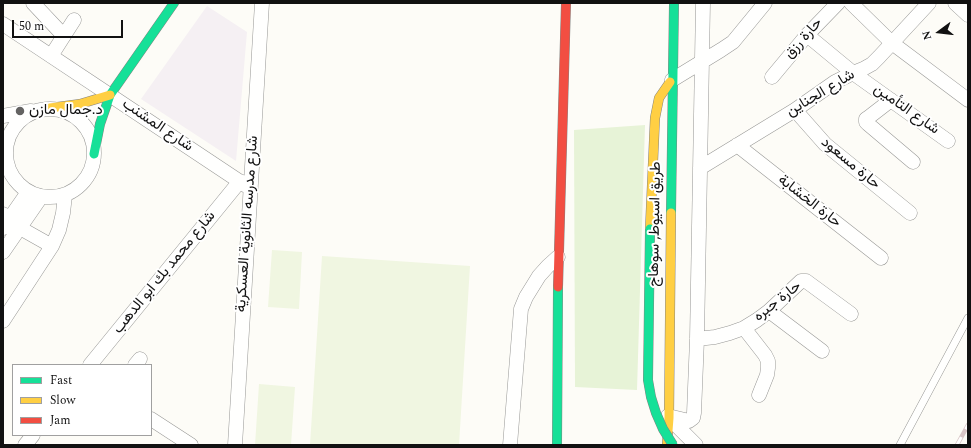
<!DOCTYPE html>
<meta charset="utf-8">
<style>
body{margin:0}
#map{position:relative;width:971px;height:448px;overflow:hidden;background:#fdfcf7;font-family:Spectral,serif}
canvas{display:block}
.frame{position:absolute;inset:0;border:4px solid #111;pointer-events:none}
.legend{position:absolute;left:12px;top:364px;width:140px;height:72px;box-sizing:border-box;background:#fff;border:1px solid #a0a0a0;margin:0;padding:5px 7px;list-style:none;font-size:12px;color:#111}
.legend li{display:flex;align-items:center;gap:8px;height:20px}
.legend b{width:20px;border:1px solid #a0a0a0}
.north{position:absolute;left:919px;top:12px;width:40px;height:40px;-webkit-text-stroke:3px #fff;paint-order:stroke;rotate:255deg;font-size:11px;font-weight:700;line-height:16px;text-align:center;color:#111}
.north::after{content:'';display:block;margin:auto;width:14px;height:18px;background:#111;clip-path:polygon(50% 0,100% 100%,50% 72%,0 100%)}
.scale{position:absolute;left:12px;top:20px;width:111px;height:18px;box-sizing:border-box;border:2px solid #111;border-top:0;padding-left:5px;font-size:12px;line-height:14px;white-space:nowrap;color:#111;-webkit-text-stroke:3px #fff;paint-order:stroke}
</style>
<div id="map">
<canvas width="971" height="448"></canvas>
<div class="frame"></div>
<ul class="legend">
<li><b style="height:5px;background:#16e098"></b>Fast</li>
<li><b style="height:5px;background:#ffcf43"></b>Slow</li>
<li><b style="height:5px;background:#f24e42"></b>Jam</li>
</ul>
<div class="north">N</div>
<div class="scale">50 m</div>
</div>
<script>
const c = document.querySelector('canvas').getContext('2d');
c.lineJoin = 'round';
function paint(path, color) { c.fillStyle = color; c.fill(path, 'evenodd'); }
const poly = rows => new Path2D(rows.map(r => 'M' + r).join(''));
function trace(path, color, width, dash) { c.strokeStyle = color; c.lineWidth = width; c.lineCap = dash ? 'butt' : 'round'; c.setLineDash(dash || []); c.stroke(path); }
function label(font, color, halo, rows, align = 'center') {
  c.font = font + ' Spectral,Vazirmatn,serif'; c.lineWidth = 4; c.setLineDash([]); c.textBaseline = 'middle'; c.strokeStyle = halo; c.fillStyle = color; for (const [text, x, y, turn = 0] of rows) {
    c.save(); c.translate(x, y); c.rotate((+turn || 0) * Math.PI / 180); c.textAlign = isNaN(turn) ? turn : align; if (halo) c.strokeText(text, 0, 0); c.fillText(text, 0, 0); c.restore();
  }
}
const industrial = poly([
 [207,6,247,32,236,161,141,99]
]);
const green = poly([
 [645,125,637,390,575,387,574,130]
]);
const pitch = poly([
 [272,250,302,252,299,309,268,307],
 [322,256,470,266,459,445,310,445],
 [259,384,295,387,291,445,255,445]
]);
const lane = poly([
 [900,445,968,318]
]);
const street = poly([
 [33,3,64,36],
 [851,3,892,43,968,100],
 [955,3,968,15],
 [3,24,251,189],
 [807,35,853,73,948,141],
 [51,56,74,20],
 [772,77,807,35,838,3],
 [672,80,721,50,733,42,765,3],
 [891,100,869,117,866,119,866,122,868,124,913,162],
 '6 153a44 44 0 1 1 88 0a44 44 0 1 1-88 0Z',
 [795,110,825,144,910,213],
 [3,116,31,111],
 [737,145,881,258],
 [700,168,795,110,835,82,853,73,863,69,872,64,879,57,929,3],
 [3,214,20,228,52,246],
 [3,228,28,192],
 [3,252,41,197],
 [769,311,822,351],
 [3,321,52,246,59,230,63,213,65,195],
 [744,328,765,355,768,361,768,368,767,375,759,395],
 [697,339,715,337,730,333,744,328,757,320,769,311,801,281,806,281,851,314],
 [90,365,240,181],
 [135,365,140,359],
 [668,416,689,421,693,418,694,413,697,339,703,3],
 [669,418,696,445],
 [151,419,191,445],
 [25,445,33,435],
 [235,445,262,3],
 [510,445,521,309,526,297,539,276,548,266,558,257]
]);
const fast = poly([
 [94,154,100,124,110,95,174,3],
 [671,213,674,3],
 [557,445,558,287]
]);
const slow = poly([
 [50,108,80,104,110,95],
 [650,229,655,118,659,98,670,82],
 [667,444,669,418,671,213]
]);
const jam = poly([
 [558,287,566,3]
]);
const rail = poly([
 [957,445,968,425]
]);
const fastBridge = poly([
 [650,229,648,380,651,397,656,413,663,429,673,445]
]);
const markers = [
 [20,111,5,"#646362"]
];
const streetNames = [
 ["حارة رزق",804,39,-48],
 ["شارع الجناين",821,94,-31],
 ["شارع التأمين",906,110,35],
 ["شارع المشنب",157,126,34],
 ["حارة مسعود",850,164,40],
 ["حارة الخشابة",809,202,38],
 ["شارع مدرسه الثانوية العسكرية",248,224,-86],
 ["طريق اسيوط, سوهاج",656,224,-89],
 ["شارع محمد بك ابو الدهب",165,273,-51],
 ["حارة جبره",778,302,-38]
];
const poiNames = [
 ["د.جمال مازن",29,111]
];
paint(industrial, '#f5f0f3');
paint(green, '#e7f3d7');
paint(pitch, '#f0f6e1');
trace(lane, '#979795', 8);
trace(street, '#979795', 15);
trace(fast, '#858482', 10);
trace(slow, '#858482', 10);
trace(jam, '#858482', 10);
trace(lane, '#fffffe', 7);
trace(street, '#fffffe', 14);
trace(fast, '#16e098', 9);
trace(slow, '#ffcf43', 9);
trace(jam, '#f24e42', 9);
trace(rail, '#d9c6c7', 4.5);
trace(rail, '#fff', 3, [9]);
trace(fastBridge, '#858482', 10, []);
trace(fastBridge, '#16e098', 9);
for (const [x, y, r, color] of markers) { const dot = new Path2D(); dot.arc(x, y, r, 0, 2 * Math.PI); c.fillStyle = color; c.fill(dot); trace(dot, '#fff', 1.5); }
label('15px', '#111', '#fff', streetNames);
label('15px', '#111', '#fff', poiNames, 'left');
</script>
